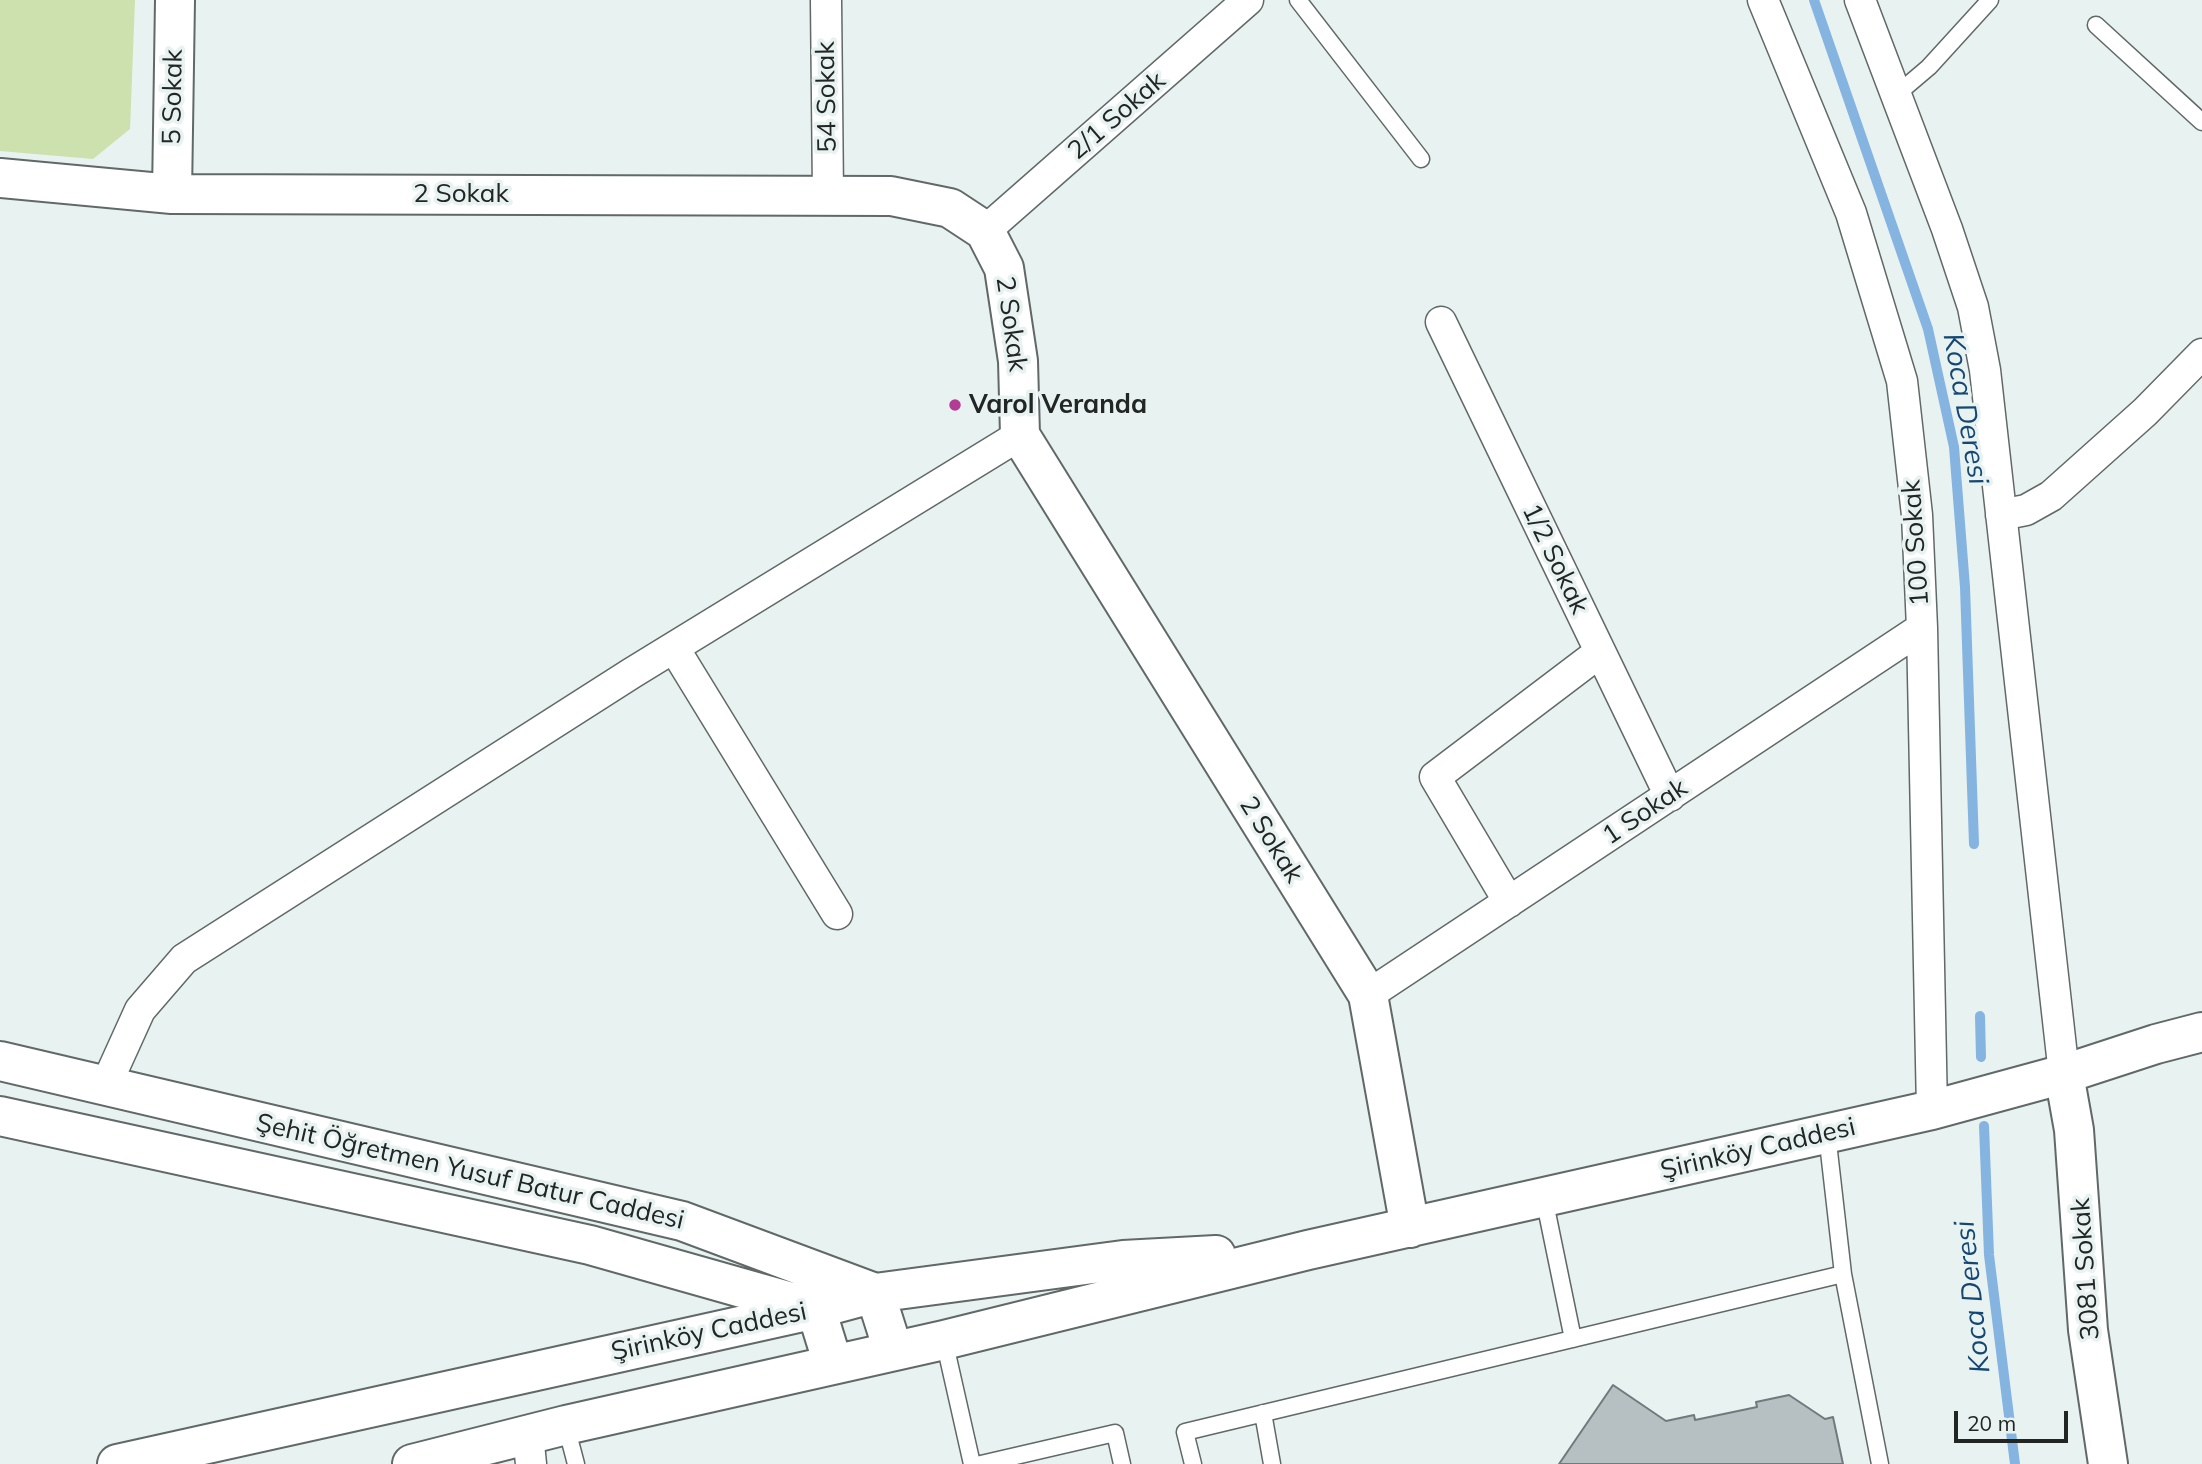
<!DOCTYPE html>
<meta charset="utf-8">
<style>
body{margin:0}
#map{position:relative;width:2202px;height:1464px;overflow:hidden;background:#e8f2f1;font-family:Mulish,sans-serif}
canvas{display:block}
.scale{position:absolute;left:1954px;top:1411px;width:114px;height:32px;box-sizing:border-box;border:4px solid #212524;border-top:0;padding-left:9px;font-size:21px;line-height:24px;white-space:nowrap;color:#212524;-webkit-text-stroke:5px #e8f2f1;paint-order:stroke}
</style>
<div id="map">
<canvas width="2202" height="1464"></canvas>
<div class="scale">20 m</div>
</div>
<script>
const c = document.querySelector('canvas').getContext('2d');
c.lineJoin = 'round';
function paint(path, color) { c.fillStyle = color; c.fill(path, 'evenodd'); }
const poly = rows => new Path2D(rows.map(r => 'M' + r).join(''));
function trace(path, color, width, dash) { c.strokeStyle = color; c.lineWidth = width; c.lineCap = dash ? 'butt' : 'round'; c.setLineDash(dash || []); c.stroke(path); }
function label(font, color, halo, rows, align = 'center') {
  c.font = font + ' Mulish,sans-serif'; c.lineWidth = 7; c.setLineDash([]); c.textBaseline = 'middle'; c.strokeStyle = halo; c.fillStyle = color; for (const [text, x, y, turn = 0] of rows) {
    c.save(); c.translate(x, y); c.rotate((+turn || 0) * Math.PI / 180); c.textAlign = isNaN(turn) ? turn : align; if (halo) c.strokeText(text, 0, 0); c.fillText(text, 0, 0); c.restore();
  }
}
const green = poly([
 [0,0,135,0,130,129,93,159,0,151]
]);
const stream = poly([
 [1814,0,1928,329,1954,447,1965,587,1974,844],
 [1980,1016,1981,1057],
 [1984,1126,1989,1255,2015,1464]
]);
const building = poly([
 [1613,1385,1666,1421,1694,1415,1695,1420,1757,1407,1756,1402,1789,1395,1825,1419,1833,1417,1843,1464,1559,1464,1613,1385]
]);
const lane = poly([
 [1298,0,1421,159],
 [2096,25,2202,122],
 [1896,95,1929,67,1990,0],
 [1827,1134,1843,1274,1880,1464],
 [1544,1198,1573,1339],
 [944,1340,972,1464],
 [1263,1413,1272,1464],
 [566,1426,576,1464],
 [981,1464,1115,1433,1122,1464],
 [1193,1464,1185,1432,1843,1274]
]);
const street = poly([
 [826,0,828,194],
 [1763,0,1851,213,1902,381,1917,515,1922,628,1932,1110],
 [1860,0,1947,229,1973,307,1985,370,2064,1074],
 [985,231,1248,0],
 [1441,322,1670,796],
 [2001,515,2026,510,2051,496,2145,412,2202,354],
 [674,648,837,914],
 [1509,902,1435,777,1600,652],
 [1368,995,1922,628],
 [106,1085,140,1010,184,959,632,673,1020,435],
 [528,1434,531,1464]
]);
const secondary = poly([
 [0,178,172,194,891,196,950,208,985,231,1004,268,1018,361,1020,435,1368,995,1410,1228],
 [172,194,175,0],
 [0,1061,682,1221,875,1293,893,1350],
 [2064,1074,2074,1130,2088,1330,2108,1464],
 [0,1116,590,1245,816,1309,833,1364],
 [117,1464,816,1309,875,1293,1123,1260,1216,1255],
 [412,1464,566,1425,944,1340,1308,1250,1932,1110,2064,1074,2156,1044,2202,1032]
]);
const markers = [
 [955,405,7,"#b33d94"]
];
const streetNames = [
 ["5 Sokak",173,97,-89],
 ["54 Sokak",827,97,-91],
 ["2/1 Sokak",1117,116,-41],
 ["2 Sokak",461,194],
 ["2 Sokak",1011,324,82],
 ["100 Sokak",1916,543,-94],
 ["1/2 Sokak",1555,559,64],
 ["1 Sokak",1645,812,-34],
 ["2 Sokak",1271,840,58],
 ["Şirinköy Caddesi",1758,1149,-13],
 ["Şehit Öğretmen Yusuf Batur Caddesi",470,1172,13],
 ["3081 Sokak",2086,1269,-94],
 ["Şirinköy Caddesi",709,1332,-12]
];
const poiNames = [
 ["Varol Veranda",969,405]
];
const waterNames = [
 ["Koca Deresi",1965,409,80],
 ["Koca Deresi",1973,1297,-96]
];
paint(green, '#cce1ad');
trace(stream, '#85b4e0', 10);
paint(building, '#b6bfc2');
trace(building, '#71797c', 2);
trace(lane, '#606968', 19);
trace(street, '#606968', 33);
trace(secondary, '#606968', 42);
trace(lane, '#fff', 16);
trace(street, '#fff', 30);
trace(secondary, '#fff', 38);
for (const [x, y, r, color] of markers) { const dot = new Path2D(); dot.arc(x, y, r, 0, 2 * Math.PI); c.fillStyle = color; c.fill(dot); trace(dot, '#e8f2f1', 2.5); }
label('26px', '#212524', '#e8f2f1', streetNames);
label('bold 26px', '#212524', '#e8f2f1', poiNames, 'left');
label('italic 28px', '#144872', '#e8f2f1', waterNames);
</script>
